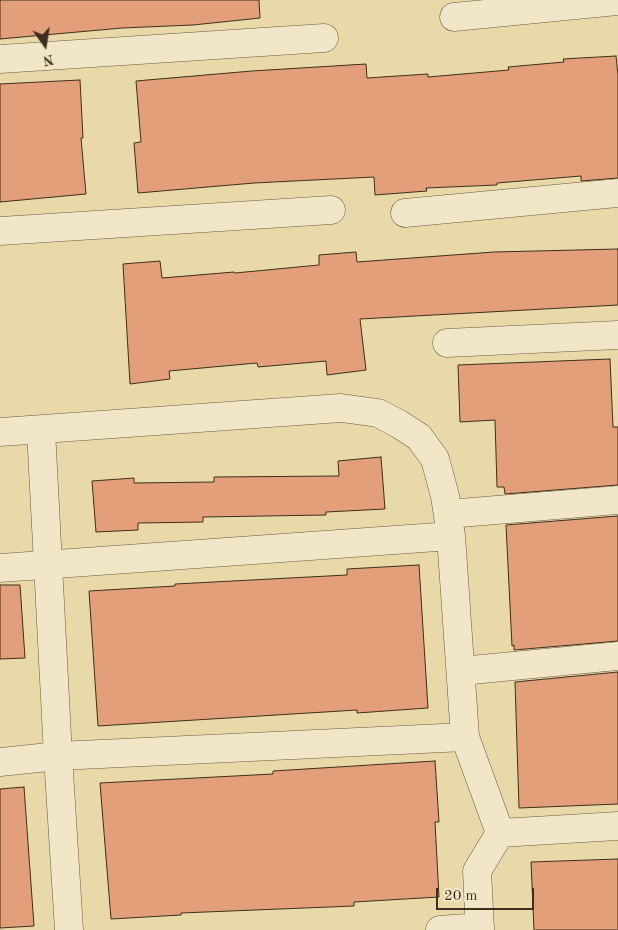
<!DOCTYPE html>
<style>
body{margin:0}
#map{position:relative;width:618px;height:930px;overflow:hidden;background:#e9d9a9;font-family:"Old Standard TT",serif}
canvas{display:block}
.north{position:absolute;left:20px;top:20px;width:50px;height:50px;-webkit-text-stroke:4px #f1e6c7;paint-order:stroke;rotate:167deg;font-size:14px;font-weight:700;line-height:20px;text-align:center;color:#3d2f1d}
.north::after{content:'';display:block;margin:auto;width:18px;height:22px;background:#3d2f1d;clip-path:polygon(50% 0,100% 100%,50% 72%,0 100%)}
.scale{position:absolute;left:436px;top:888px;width:98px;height:22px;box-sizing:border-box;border:2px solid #3d2f1d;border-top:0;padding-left:6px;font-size:15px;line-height:18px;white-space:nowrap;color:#3d2f1d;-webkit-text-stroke:4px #f1e6c7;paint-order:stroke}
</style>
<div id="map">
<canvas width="618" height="930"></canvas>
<div class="north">N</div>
<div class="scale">20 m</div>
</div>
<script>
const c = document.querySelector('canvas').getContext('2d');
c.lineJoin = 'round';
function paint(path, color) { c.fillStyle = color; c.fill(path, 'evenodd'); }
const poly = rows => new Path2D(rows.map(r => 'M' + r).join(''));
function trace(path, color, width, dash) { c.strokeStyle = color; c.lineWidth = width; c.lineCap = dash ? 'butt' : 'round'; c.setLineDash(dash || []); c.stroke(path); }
const building = poly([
 [0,0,259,0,260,18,193,25,122,28,0,39,0,0],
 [616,56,618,75,618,178,581,181,581,176,497,183,497,185,426,188,427,191,375,195,374,177,254,183,138,193,134,143,141,142,136,81,252,71,366,64,367,78,428,74,428,77,509,70,508,67,564,62,563,59,616,56],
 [80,80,83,138,81,138,86,194,0,202,0,84,80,80],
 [618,249,618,305,360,319,366,370,327,375,326,361,258,367,257,363,169,371,170,379,130,384,123,264,160,261,162,278,234,272,235,273,319,265,319,255,356,252,357,262,494,252,618,249],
 [610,359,613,427,618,427,618,485,505,494,504,487,497,487,495,420,460,422,458,365,610,359],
 [381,457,385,509,326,512,326,515,203,517,203,522,138,523,138,530,96,532,92,481,134,478,134,483,214,482,214,477,339,476,338,461,381,457],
 [618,516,618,641,514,650,514,645,512,646,506,525,618,516],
 [419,565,428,708,357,713,357,710,98,726,89,591,175,586,175,584,347,575,347,569,419,565],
 [0,585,20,585,25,658,0,659,0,585],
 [618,672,618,804,519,808,515,682,618,672],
 [435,761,439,822,435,822,439,897,354,902,354,906,181,913,181,915,111,919,100,783,273,774,273,771,435,761],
 [24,787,34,926,0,928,0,789,24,787],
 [618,859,618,930,534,930,531,862,618,859]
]);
const street = poly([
 [454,17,618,1],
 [0,59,324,38],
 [405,213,618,193],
 [0,231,331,210],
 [447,343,618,335],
 [41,430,58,756,69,930],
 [0,432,341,408,378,413,399,424,419,437,435,459,445,496,451,536,465,737,500,833,477,871,480,930],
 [448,514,618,500],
 [0,568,451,536],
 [461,671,618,656],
 [0,762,58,756,465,737],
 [500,833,618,826],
 [440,930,480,927]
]);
paint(building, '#e29f7a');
trace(building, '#3d2f1d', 1);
trace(street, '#685a40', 29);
trace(street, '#f1e6c7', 28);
</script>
